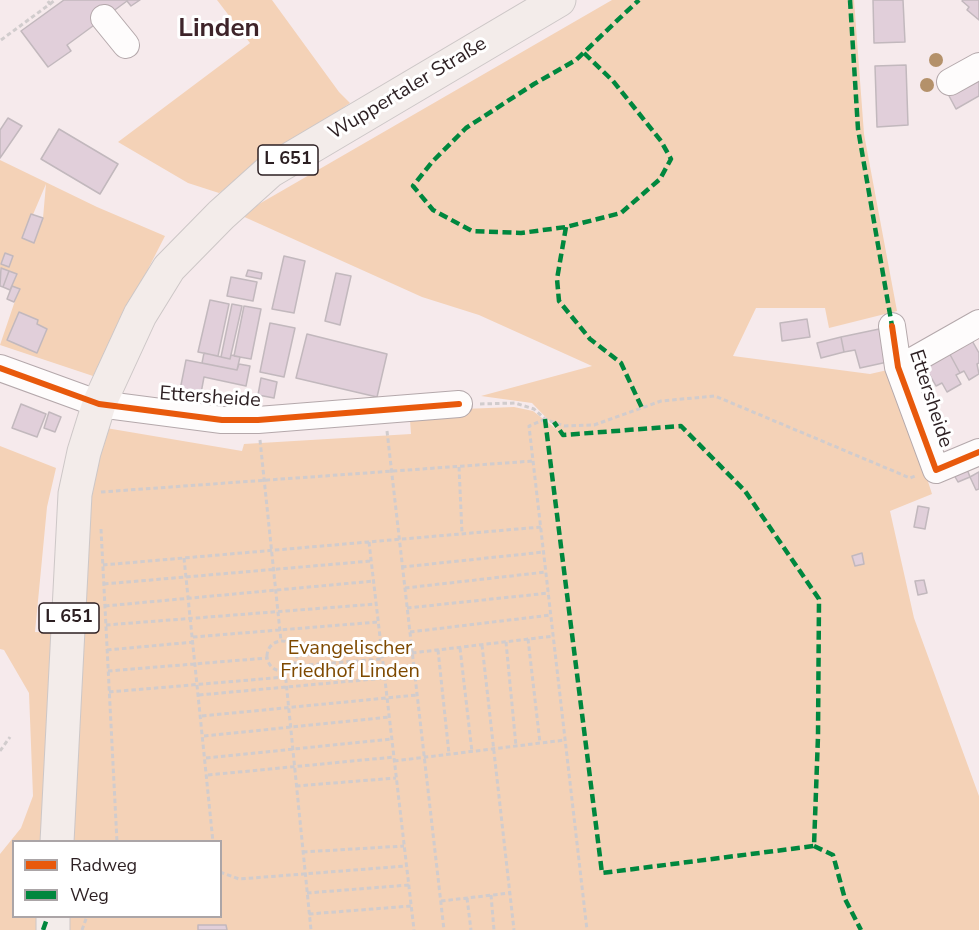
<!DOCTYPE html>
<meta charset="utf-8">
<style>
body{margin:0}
#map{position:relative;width:979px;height:930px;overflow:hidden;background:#f6eaec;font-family:"Nunito Sans",sans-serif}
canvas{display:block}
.legend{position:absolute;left:12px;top:840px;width:210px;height:78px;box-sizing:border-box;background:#fff;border:2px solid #aba5a7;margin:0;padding:8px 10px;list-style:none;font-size:18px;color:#2c1f22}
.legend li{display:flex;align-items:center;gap:12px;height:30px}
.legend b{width:30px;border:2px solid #aba5a7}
</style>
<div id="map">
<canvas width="979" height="930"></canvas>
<ul class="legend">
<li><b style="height:8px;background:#e8590c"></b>Radweg</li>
<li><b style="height:8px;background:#00873e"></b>Weg</li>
</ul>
</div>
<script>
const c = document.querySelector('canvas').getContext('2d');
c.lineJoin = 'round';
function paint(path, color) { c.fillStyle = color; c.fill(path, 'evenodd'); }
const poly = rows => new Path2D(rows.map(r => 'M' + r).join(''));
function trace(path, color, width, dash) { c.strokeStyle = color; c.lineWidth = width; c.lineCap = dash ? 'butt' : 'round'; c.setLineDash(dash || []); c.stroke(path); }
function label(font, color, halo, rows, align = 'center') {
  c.font = font + ' "Nunito Sans",sans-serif'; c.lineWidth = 6; c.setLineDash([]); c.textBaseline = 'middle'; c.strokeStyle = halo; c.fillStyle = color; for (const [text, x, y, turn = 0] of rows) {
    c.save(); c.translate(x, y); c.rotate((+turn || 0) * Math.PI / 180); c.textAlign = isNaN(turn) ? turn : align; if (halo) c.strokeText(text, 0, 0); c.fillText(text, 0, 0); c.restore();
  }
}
const green = poly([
 [217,0,272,0,339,92,350,103,219,193,188,183,118,142,250,43],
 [612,0,854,0,864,134,897,311,829,328,825,308,756,308,733,356,870,374,892,369,932,494,890,511,914,618,979,796,979,930,69,930,70,917,220,916,220,842,73,841,90,473,106,428,242,451,244,444,411,434,410,420,463,409,514,407,533,411,559,431,532,403,481,396,592,366,479,315,422,297,240,215],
 [0,160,97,207,165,236,93,376,0,345,19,289,12,286,16,274,0,268],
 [46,184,43,218,34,242,23,238],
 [0,446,56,468,47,507,35,632,54,633,43,841,14,842,14,916,38,917,37,930,0,930,0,854,21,828,33,796,29,693,4,650,0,649]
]);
const building = poly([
 [64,0,140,0,131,6,127,1,67,45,71,51,48,67,21,31,64,0],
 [873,0,903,0,905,42,874,43,873,0],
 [963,0,979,0,979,20,967,10,969,7,962,1,963,0],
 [906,65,908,125,877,127,875,66,906,65],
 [979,77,979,96,956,109,948,94,979,77],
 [8,118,22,126,0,158,0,130,8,118],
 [59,129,118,164,100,194,41,159,59,129],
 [31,214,43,218,34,243,22,238,31,214],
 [5,253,13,256,9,267,1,264,5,253],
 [284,256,305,261,294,313,272,309,284,256],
 [1,268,9,271,3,287,0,286,1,268],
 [248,270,262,273,261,279,246,276,248,270],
 [9,271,17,274,10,290,3,287,9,271],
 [336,273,351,276,340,325,325,321,336,273],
 [231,277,257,282,253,301,227,296,231,277],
 [12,286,20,289,14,302,7,299,12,286],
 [210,300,229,304,218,356,198,352,210,300],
 [232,304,242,306,230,359,221,357,232,304],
 [244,306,261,309,251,359,234,356,244,306],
 [19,312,38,320,37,324,47,329,37,353,7,340,19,312],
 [807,319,810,337,782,341,780,323,807,319],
 [270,323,295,328,284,377,260,372,270,323],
 [884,328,892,361,860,368,855,350,844,352,841,337,884,328],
 [307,334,387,354,377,397,296,378,307,334],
 [841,337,844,352,821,358,817,343,841,337],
 [970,337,979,353,979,363,977,364,979,374,969,380,964,371,960,373,947,349,970,337],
 [947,349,960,373,956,375,961,384,947,392,942,383,936,386,923,363,947,349],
 [204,353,230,359,231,355,240,357,237,370,202,363,204,353],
 [186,360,237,370,239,364,250,366,246,386,204,377,199,404,178,400,186,360],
 [261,378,277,382,274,398,258,395,261,378],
 [21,404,46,414,37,437,12,428,21,404],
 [49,412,61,417,55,432,44,428,49,412],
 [967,469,970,477,958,482,954,475,967,469],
 [979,472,979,489,976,490,970,477,979,472],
 [918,506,929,508,925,529,914,527,918,506],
 [862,553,864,564,855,566,852,556,862,553],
 [924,580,927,593,918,595,915,581,924,580],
 [198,925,226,925,227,930,198,930,198,925]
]);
const path = poly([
 [50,4,55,0],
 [1,40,50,4,47,0],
 [480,404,515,403,534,409,545,419,564,426,594,425,661,401,715,396,910,478,915,476],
 [545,419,529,426,587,930],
 [387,431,444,930],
 [260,440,281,641],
 [459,467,462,533],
 [101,492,533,461],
 [101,529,117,842],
 [369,542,414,930],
 [184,558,213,842],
 [103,565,541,527],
 [402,567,544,552],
 [104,584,371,561],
 [405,588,546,572],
 [105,606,374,581],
 [407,608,549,593],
 [106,625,376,604],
 [410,632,551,615],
 [193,637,378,622],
 [528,639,540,743],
 '267 656a15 15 0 1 1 30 0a15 15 0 1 1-30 0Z',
 [506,642,516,746],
 [482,645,514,930],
 [460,648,472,752],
 [107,650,194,642],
 [438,650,449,754],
 [412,653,554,636],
 [298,655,381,648],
 [294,666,382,659],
 [108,671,267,658],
 [285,671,311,930],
 [109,692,285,677],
 [199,695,385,678],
 [202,716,417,695],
 [204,736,389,717],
 [0,751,10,737],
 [206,758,392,739],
 [394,761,565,740],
 [208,775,394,757],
 [296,786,396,778],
 [303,852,404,846],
 [220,872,239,879,406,866],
 [307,893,409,885],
 [491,895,494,930],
 [467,898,471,930],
 [441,901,510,893],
 [309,914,411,906],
 [82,930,87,916]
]);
const minor = poly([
 [104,18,126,45],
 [950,82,979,66],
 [892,326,898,367,936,470,979,452],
 [912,361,979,323],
 [0,368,99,404,222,420,258,420,459,404]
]);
const major = poly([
 [57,842,75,494,84,452,99,404,140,315,169,268,221,215,270,171,559,0],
 [53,930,53,916]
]);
const quiet = poly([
 [850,0,858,129,892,326],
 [584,53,613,81,661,141,671,159,660,179,621,213,566,227,521,233,472,231,433,210,413,186,432,162,466,128,534,84,576,60,625,13,639,0],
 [566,227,557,279,559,301,590,339,621,363,642,408],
 [545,419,602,873,814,846,818,736,819,599,745,491,681,426,563,435,554,422],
 [814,846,833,855,845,899,861,930],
 [43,930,48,916]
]);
const cycleway = poly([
 [892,326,898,367,936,470,979,452],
 [0,368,99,404,222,420,258,420,459,404]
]);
const trees = [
 [936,60],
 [927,85]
];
const shields = [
 [288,160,60],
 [69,618,60]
];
const shieldNames = [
 ["L 651",288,160],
 ["L 651",69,618]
];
const streetNames = [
 ["Wuppertaler Straße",408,89,-31],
 ["Ettersheide",210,398,4],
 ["Ettersheide",930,399,72]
];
const parkNames = [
 ["Evangelischer",350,649],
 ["Friedhof Linden",350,672]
];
const districtNames = [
 ["Linden",219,30]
];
paint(green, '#f4d2b7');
paint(building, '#e1cfda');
trace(building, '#c2b8bd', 1.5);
trace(minor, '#b4a8ab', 28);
trace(major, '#cdc7c7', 35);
trace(path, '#d1cccd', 3, [4.5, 3]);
trace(minor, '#fefcfc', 26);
trace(major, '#f3ecea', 33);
trace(quiet, '#00873e', 4.5, [9, 4.5]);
trace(cycleway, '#e8590c', 6);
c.fillStyle = '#b4916a';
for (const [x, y] of trees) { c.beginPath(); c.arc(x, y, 7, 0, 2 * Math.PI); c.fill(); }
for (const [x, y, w] of shields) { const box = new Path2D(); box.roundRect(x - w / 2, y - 15, w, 30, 4.5); c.fillStyle = '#fff'; c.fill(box); trace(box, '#2c1f22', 1.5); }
label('bold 18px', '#2c1f22', null, shieldNames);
label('20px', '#2c1f22', '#fff', streetNames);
label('20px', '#7e4900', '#fff', parkNames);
label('bold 26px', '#3e242a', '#fff', districtNames);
</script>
